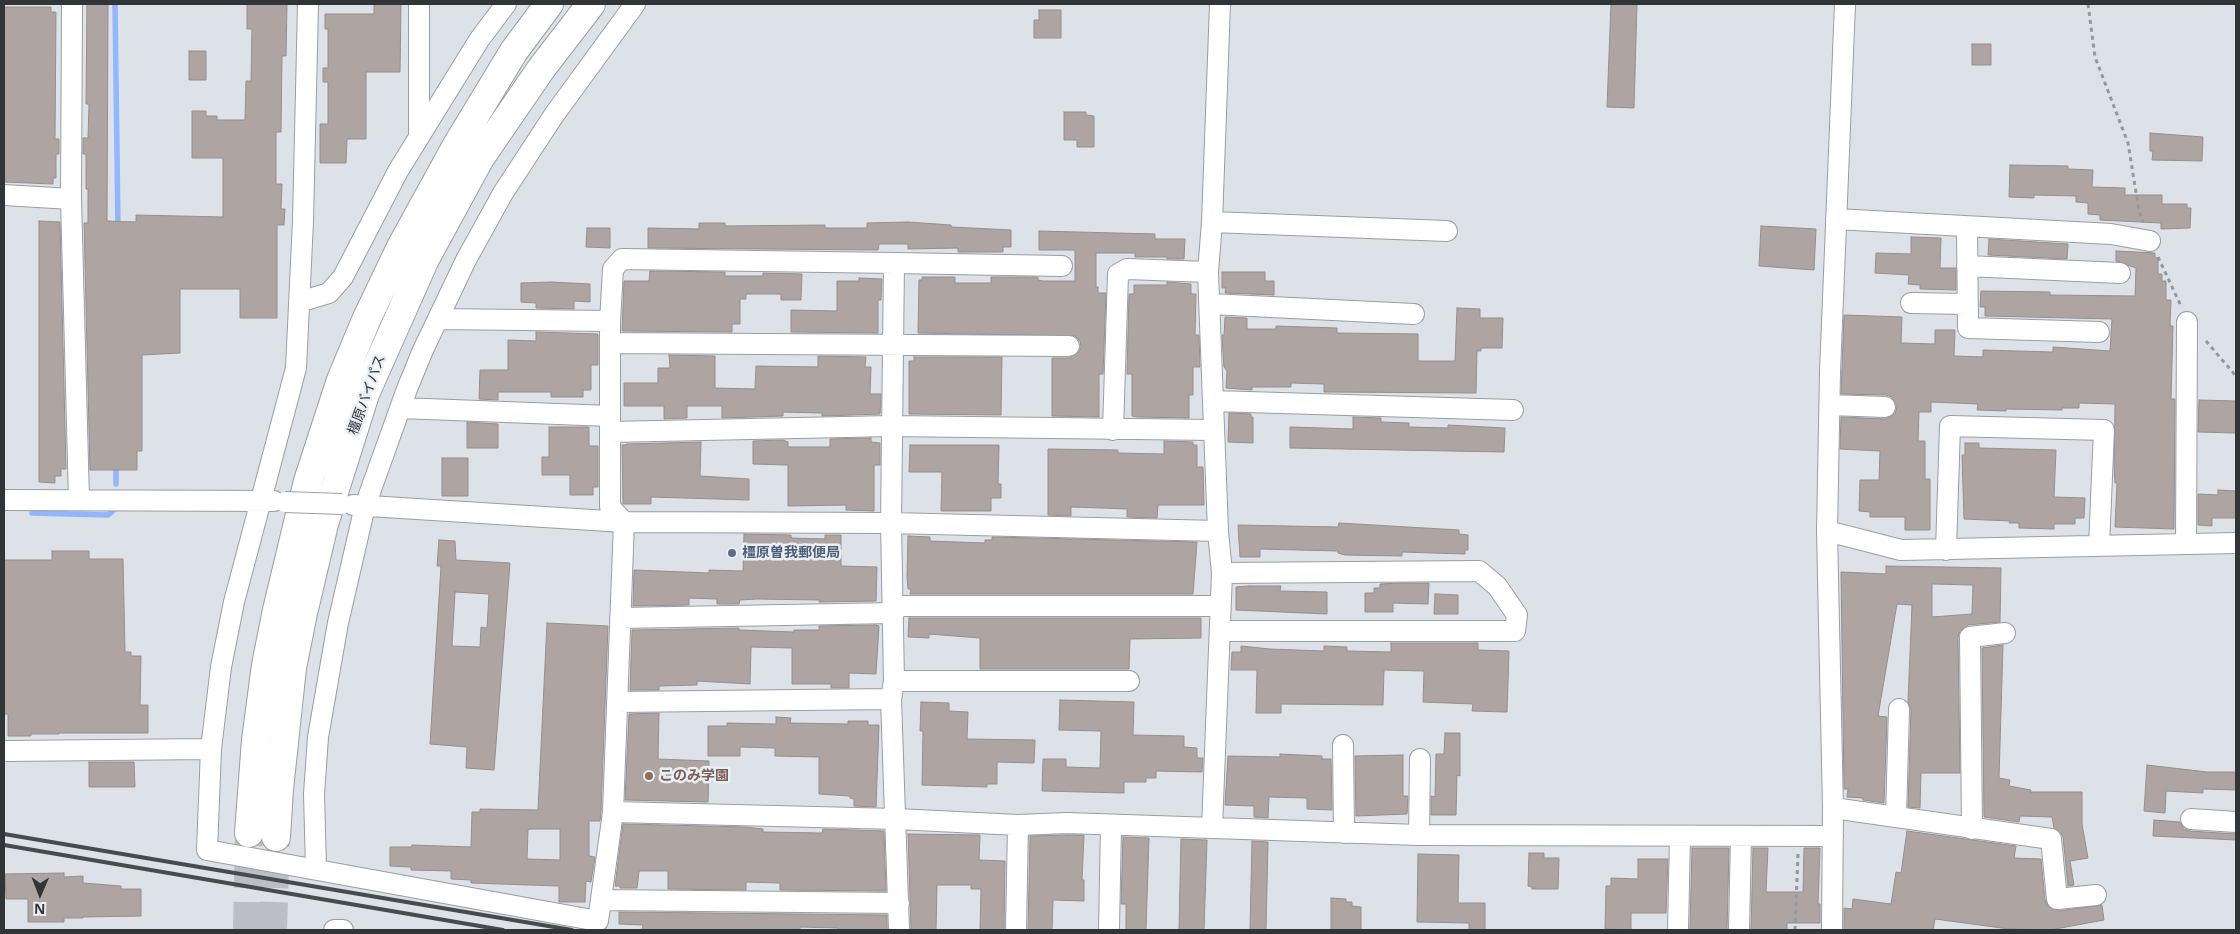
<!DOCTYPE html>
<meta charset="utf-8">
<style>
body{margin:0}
#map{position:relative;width:2240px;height:934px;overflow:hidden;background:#dde2e8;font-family:"Open Sans",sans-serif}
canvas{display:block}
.frame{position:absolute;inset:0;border:5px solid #323537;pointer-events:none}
.north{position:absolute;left:15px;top:869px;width:50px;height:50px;-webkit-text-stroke:4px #eaeff6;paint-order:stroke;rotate:181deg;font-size:14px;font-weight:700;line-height:20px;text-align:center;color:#323537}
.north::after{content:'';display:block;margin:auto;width:18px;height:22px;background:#323537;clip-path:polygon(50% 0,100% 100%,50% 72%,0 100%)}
</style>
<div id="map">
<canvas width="2240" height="934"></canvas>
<div class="frame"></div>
<div class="north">N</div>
</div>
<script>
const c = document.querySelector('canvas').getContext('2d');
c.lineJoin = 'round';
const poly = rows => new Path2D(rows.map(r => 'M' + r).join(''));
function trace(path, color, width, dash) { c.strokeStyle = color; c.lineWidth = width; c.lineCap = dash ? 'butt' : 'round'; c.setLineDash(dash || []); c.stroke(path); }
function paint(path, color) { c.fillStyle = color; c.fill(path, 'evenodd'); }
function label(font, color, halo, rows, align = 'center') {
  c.font = font + ' "Open Sans","Noto Sans JP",sans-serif'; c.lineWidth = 5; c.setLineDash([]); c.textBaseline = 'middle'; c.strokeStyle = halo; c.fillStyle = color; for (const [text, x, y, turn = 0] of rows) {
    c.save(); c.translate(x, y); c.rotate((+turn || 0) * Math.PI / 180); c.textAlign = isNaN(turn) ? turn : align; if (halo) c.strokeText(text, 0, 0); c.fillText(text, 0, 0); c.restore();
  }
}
const stream = poly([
 [115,4,118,229],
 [116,484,116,463],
 [32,513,108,515,115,509]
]);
const building = poly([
 [87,4,108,4,107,221,136,222,136,215,223,217,223,158,192,158,192,111,206,111,206,116,217,116,217,120,245,120,246,81,251,81,252,29,247,29,247,4,287,4,286,56,282,56,281,132,276,132,276,184,282,184,281,209,285,209,284,225,277,225,277,318,240,318,240,289,180,289,180,353,142,355,142,451,137,451,137,470,90,470,84,223,88,223,88,189,86,189,86,154,83,154,83,138,88,138,89,104,86,104,87,4],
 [374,4,401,4,400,72,366,72,366,139,347,139,346,163,320,163,320,124,328,124,328,82,323,82,323,68,328,68,328,29,325,29,325,14,374,14,374,4],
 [1611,4,1637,4,1634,108,1607,107,1611,4],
 [4,7,51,7,51,12,56,12,55,139,59,139,59,154,56,154,56,178,53,178,53,184,4,182,4,7],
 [1039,10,1061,10,1061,38,1034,38,1034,20,1039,20,1039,10],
 [1972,44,1991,44,1991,65,1972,65,1972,44],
 [189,51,206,51,206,80,189,80,189,51],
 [1064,112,1086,112,1086,115,1094,116,1094,147,1077,147,1077,140,1064,140,1064,112],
 [2150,133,2203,137,2202,161,2152,160,2153,151,2150,151,2150,133],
 [2010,165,2068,166,2068,169,2093,170,2092,187,2125,188,2125,195,2162,195,2162,204,2187,204,2187,208,2191,208,2190,228,2161,229,2161,223,2100,220,2100,215,2088,214,2088,203,2076,202,2076,196,2034,195,2034,198,2009,197,2010,165],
 [39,221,60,222,66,469,61,469,61,476,55,476,55,483,39,482,39,221],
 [908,222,951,225,951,227,1011,230,1011,247,1003,247,1003,252,958,252,958,248,908,249,908,244,879,244,878,250,648,248,648,228,699,229,699,223,725,223,725,226,825,225,825,228,867,228,867,223,908,222],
 [1761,226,1816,229,1814,270,1759,266,1761,226],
 [587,228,610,228,610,248,586,247,587,228],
 [1039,231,1155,234,1155,239,1185,239,1184,259,1167,259,1167,257,1135,257,1135,253,1096,253,1096,287,1098,287,1098,293,1106,293,1103,374,1099,374,1099,417,1052,416,1052,358,1069,358,1079,352,1081,347,1080,341,1075,336,918,333,919,280,922,280,922,277,955,277,955,283,991,283,991,277,1038,277,1038,280,1043,281,1075,281,1075,250,1039,250,1039,231],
 [1911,237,1941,238,1940,268,1956,268,1956,290,1920,289,1920,285,1908,284,1909,275,1875,273,1876,253,1911,254,1911,237],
 [1989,239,2068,244,2067,259,1988,255,1989,239],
 [2116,251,2155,253,2155,258,2158,258,2158,274,2162,274,2162,281,2166,281,2166,300,2171,300,2170,326,2173,326,2171,399,2175,399,2174,529,2115,527,2117,483,2115,483,2114,467,2115,404,2079,403,2079,408,2062,408,2062,410,2006,409,2006,411,1977,410,1978,404,1931,402,1931,412,1919,412,1918,441,1925,441,1925,479,1930,479,1930,530,1905,530,1905,517,1870,517,1870,512,1859,511,1860,480,1879,480,1880,451,1840,449,1841,417,1885,419,1895,414,1897,407,1892,397,1886,395,1841,394,1844,315,1902,317,1901,343,1935,344,1935,330,1955,330,1954,356,1983,357,1983,350,2053,352,2053,347,2110,351,2112,319,1985,316,1985,307,1980,307,1981,291,2050,292,2050,295,2135,296,2136,268,2116,261,2116,251],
 [650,271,725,272,725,276,763,276,763,273,802,274,801,300,781,300,781,294,746,294,746,299,740,299,740,324,732,324,732,332,622,331,624,281,649,281,650,271],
 [1222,272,1265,272,1265,281,1274,281,1274,295,1225,293,1226,288,1222,288,1222,272],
 [859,278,882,279,881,300,878,300,878,333,791,332,791,310,837,311,837,281,859,281,859,278],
 [551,282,590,284,590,302,574,301,574,309,536,308,536,303,521,302,521,283,551,282],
 [1167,282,1191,284,1191,294,1196,294,1195,335,1199,335,1200,367,1193,367,1193,395,1189,395,1189,418,1137,417,1132,416,1132,374,1127,374,1129,294,1134,294,1134,285,1167,285,1167,282],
 [1457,308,1480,309,1480,318,1503,318,1502,348,1481,348,1481,351,1477,351,1476,393,1324,392,1324,384,1291,383,1291,387,1252,387,1252,390,1226,388,1227,371,1224,367,1222,335,1224,335,1225,317,1247,318,1247,329,1276,329,1276,326,1337,328,1337,333,1418,334,1418,361,1455,361,1457,308],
 [536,332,598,334,598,365,591,365,591,390,583,390,583,397,551,397,551,392,498,392,498,400,479,399,480,370,508,370,508,340,536,341,536,332],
 [669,355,715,356,715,388,755,389,756,366,818,367,818,356,866,357,865,367,871,367,870,394,881,394,880,414,822,416,822,413,783,412,783,416,722,418,722,406,687,406,687,418,664,419,664,406,624,406,624,383,658,383,658,368,670,368,669,355],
 [914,357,1002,357,1001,415,909,414,909,361,914,361,914,357],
 [2199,400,2236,401,2236,433,2198,432,2199,400],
 [1229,413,1251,414,1251,417,1253,417,1253,443,1228,442,1229,413],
 [1353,417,1381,418,1381,422,1409,423,1409,427,1448,428,1448,425,1505,428,1504,452,1290,448,1290,427,1353,429,1353,417],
 [467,422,498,424,498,448,467,448,467,422],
 [549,427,589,427,589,446,598,446,598,487,593,487,593,495,570,495,570,475,542,475,542,457,549,457,549,427],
 [871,438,871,442,880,443,880,465,874,465,874,511,846,510,846,505,788,506,788,465,753,464,753,441,783,440,788,442,788,447,830,447,830,439,871,438],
 [1164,441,1193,442,1193,445,1197,445,1197,467,1203,467,1204,505,1158,505,1157,518,1127,517,1127,509,1103,508,1071,507,1071,516,1048,515,1048,449,1118,450,1118,453,1164,454,1164,441],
 [701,442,700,476,749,479,749,500,651,497,651,504,623,504,622,445,626,445,626,444,701,442],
 [1965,443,1979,443,1979,448,2056,450,2054,497,2085,498,2084,518,2075,518,2075,524,2054,524,2054,529,2019,528,2019,523,2009,523,2010,521,1964,519,1962,455,1965,455,1965,443],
 [910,445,999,445,998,484,1001,484,1001,498,991,498,991,511,941,511,942,472,909,472,910,445],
 [442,458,468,458,468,496,442,496,442,458],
 [2218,490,2236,491,2236,518,2212,518,2212,526,2198,525,2198,494,2218,495,2218,490],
 [1339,523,1459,530,1459,534,1468,535,1468,550,1465,550,1465,554,1402,552,1402,556,1345,555,1338,553,1338,551,1260,549,1260,557,1240,557,1238,525,1338,527,1339,523],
 [744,534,791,535,791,538,825,539,825,535,841,535,841,566,877,567,876,601,819,602,820,600,757,599,740,600,739,604,717,604,717,599,689,598,689,605,633,606,634,570,709,573,709,570,743,571,744,534],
 [908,536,930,537,930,541,985,543,985,540,992,540,992,537,1197,542,1193,594,910,594,911,589,908,589,907,577,908,536],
 [439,540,455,541,456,560,510,563,494,770,466,768,467,747,430,744,441,566,437,566,439,540],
 [455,592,489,594,487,628,481,627,480,647,452,646,455,592],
 [52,551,89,551,89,559,123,559,125,652,131,652,131,656,141,656,140,705,148,705,148,733,59,733,59,734,31,734,31,736,8,736,8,714,4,714,4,560,52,560,52,551],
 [1886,566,2001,568,2000,622,1968,625,1960,631,1958,637,1960,773,1921,773,1920,808,1908,807,1911,709,1908,702,1912,605,1897,604,1878,716,1887,717,1884,803,1863,800,1863,798,1847,797,1848,789,1844,789,1841,572,1886,574,1886,566],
 [1932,584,1973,585,1972,614,1932,617,1932,584],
 [1400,583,1429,583,1428,604,1393,603,1393,612,1365,612,1365,593,1374,593,1374,588,1380,588,1380,584,1400,583],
 [1249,586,1281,586,1280,591,1327,592,1327,614,1236,610,1236,587,1249,586],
 [1435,594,1458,595,1458,614,1434,614,1435,594],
 [909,618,1201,618,1201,638,1130,639,1129,669,980,669,980,638,929,634,929,638,908,637,909,618],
 [547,623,608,626,601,811,600,821,589,821,589,856,595,857,591,882,586,881,585,902,559,902,559,886,471,883,471,880,451,879,451,871,411,870,411,867,390,866,390,847,411,847,412,845,471,847,472,812,480,812,480,809,538,810,547,623],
 [530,829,560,829,560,860,527,859,528,830,530,829],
 [876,625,879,626,876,674,849,673,849,688,831,688,831,684,792,684,792,648,751,647,750,684,697,681,697,685,659,686,659,690,630,690,632,630,739,628,739,630,794,632,794,630,819,630,819,626,876,625],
 [1391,643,1478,643,1478,650,1509,651,1507,712,1472,711,1473,704,1423,702,1424,671,1384,670,1383,705,1281,704,1281,713,1256,713,1257,670,1231,670,1232,652,1241,652,1241,646,1270,649,1324,651,1324,646,1347,647,1347,651,1391,652,1391,643],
 [2003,645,1999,778,2010,780,2009,786,2031,790,2030,792,2082,792,2082,824,2088,858,2070,861,2074,885,2068,886,2063,837,2061,833,2054,828,2052,817,2020,816,2019,822,1984,817,1982,648,2003,645],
 [1060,700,1134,702,1133,735,1184,736,1184,747,1197,748,1197,758,1203,758,1202,772,1156,771,1156,778,1146,778,1146,782,1124,782,1124,793,1042,791,1043,759,1066,759,1066,767,1100,768,1101,731,1059,730,1060,700],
 [921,702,949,703,949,711,968,712,967,739,1035,740,1034,763,997,762,997,784,987,784,987,787,922,785,923,731,920,731,921,702],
 [659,713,658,759,709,761,708,802,625,800,629,714,659,713],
 [776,717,791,718,790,723,848,724,848,721,868,721,868,725,879,725,876,807,854,806,854,799,850,798,850,796,819,794,819,757,775,756,775,748,740,747,740,756,708,756,708,726,727,726,727,723,776,724,776,717],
 [1445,733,1460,733,1460,776,1457,775,1456,815,1431,815,1431,796,1435,797,1436,754,1444,754,1445,733],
 [1280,754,1322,756,1322,759,1331,759,1332,810,1307,809,1307,798,1269,797,1268,818,1254,817,1254,806,1225,805,1228,756,1280,757,1280,754],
 [1403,755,1403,796,1408,796,1407,814,1356,816,1355,756,1403,755],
 [89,762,134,762,135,787,89,787,89,762],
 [2147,765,2207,772,2236,772,2236,790,2203,789,2203,793,2166,791,2165,813,2144,811,2147,765],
 [2154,820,2180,822,2184,829,2190,831,2236,834,2236,840,2153,836,2154,820],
 [623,824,745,827,763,829,763,832,822,833,823,829,884,831,886,891,780,890,780,883,746,882,746,890,668,889,668,871,639,871,637,888,620,888,620,886,615,886,623,824],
 [1907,831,2016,846,2014,858,2041,859,2045,900,2048,906,2058,911,2102,905,2104,920,2050,930,2009,929,1935,919,1933,930,1844,930,1844,908,1852,909,1853,899,1891,904,1896,872,1901,873,1907,831],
 [908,834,980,835,979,860,1005,861,1004,930,980,930,981,889,971,889,971,885,937,885,936,930,911,930,908,834],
 [1067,835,1084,835,1082,880,1084,880,1084,901,1053,900,1052,930,1028,930,1030,836,1067,835],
 [1123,837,1149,838,1146,930,1126,930,1126,904,1121,904,1123,837],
 [1181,839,1207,840,1204,930,1179,930,1181,839],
 [1252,841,1268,842,1266,930,1250,930,1252,841],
 [1692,848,1729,848,1727,930,1690,930,1692,848],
 [1753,848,1768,848,1766,892,1803,892,1804,848,1820,848,1818,904,1820,904,1820,923,1787,923,1787,930,1751,930,1753,848],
 [1529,853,1544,853,1544,858,1559,858,1558,889,1532,889,1532,887,1528,886,1529,853],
 [1418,854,1459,855,1458,903,1485,903,1485,930,1469,930,1469,923,1417,922,1418,854],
 [1638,859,1668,859,1666,913,1631,913,1631,930,1605,929,1606,886,1611,886,1611,878,1638,879,1638,859],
 [64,873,64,877,83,876,83,883,121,886,121,889,141,889,141,916,83,917,83,918,64,918,64,922,28,922,28,899,6,899,5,874,64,873],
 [1331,898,1346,899,1346,902,1352,902,1352,906,1361,907,1361,930,1331,930,1331,898],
 [619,912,887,915,887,930,838,930,838,928,800,927,800,930,642,930,643,925,619,924,619,912]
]);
const highwayTunnel = poly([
 [247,930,249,833],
 [273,930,276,837]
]);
const path = poly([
 [2088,4,2095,57,2128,143,2139,211,2143,222],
 [2158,257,2181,306],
 [2206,341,2236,376],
 [1795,930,1798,854]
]);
const minor = poly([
 [72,4,71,199,79,500],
 [308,4,303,221,296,368,234,602,221,667,211,749,207,850,598,921,613,812,624,522,610,507,610,321,613,269,622,259,894,263,891,523,894,681,891,699,899,930],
 [419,135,419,4],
 [4,195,71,199],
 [1836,219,2111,234,2150,241],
 [1212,222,1447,231],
 [1967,227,1968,328,2099,332],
 [894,263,1062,266],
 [1967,266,2120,273],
 [299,302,329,293,343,277,398,171,479,40,506,4],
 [1911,303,1967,304],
 [1210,304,1414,314],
 [438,319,610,321],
 [611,343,1069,346],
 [1214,401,1513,410],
 [1831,405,1885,407],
 [400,408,610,416],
 [1113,430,1118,274,1127,269,1208,272],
 [610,432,891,426,1214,430],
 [4,500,274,501],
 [353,505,624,522,891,523,1218,531],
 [1827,531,1901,550,2236,543],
 [2186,544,2187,322],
 [1946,550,1950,426,2104,430,2099,546],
 [893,606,1220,606],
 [620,618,894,613],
 [1220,631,1515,631,1517,615,1497,586,1479,571,1222,573],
 [894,681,1129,681],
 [617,702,891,699],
 [1343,745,1344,833],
 [4,751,211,749],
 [1833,808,2051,839,2057,899,2096,895],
 [613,812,897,819,1018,825,1067,823,1419,835,1833,836],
 [1896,817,1899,709],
 [2191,819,2236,822],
 [1212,828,1222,573,1218,531,1208,272,1212,222,1220,4],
 [1972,829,1970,637,2005,633],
 [1419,835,1420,759],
 [316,869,314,794,318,737,338,623,365,506,407,389,423,350,466,260,503,193,554,115,635,4],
 [601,900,899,903],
 [334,930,343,930],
 [1016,930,1018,825],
 [1109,930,1111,825],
 [1678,930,1680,836],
 [1739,930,1741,836],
 [1832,930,1833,808,1827,531,1830,372,1845,4]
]);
const highway = poly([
 [249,833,256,740,266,665,277,610,308,481,341,380,367,318,401,247,457,145,514,51,549,4],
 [276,837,279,789,292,668,303,613,324,524,365,394,425,259,480,158,541,69,591,4]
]);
const rail = poly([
 [4,834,572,930],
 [4,845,503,930]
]);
const minorBridge = poly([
 [285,502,342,504]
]);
const markers = [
 [732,553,5,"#5c6f8a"],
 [649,776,5,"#8d6e63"]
];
const streetNames = [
 ["橿原バイパス",367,395,-70]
];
const serviceNames = [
 ["橿原曽我郵便局",742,553]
];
const educationNames = [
 ["このみ学園",659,776]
];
trace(stream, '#92b5fe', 5.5);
paint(building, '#aea5a3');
trace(building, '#968e8c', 1);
trace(highwayTunnel, '#bbbfc5', 28, [28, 14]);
trace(minor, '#999ea4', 22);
trace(highway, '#999ea4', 30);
trace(path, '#94989d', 3, [4, 4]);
trace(minor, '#fff', 20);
trace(highway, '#fff', 28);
trace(rail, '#474b4d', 4);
trace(minorBridge, '#999ea4', 22, []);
trace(minorBridge, '#fff', 20);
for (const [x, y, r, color] of markers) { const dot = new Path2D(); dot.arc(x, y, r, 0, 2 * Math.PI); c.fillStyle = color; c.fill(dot); trace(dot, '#eaeff6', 2); }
label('14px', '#323537', '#eaeff6', streetNames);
label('bold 14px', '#4e5e75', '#eaeff6', serviceNames, 'left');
label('bold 14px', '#785e54', '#eaeff6', educationNames, 'left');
</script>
